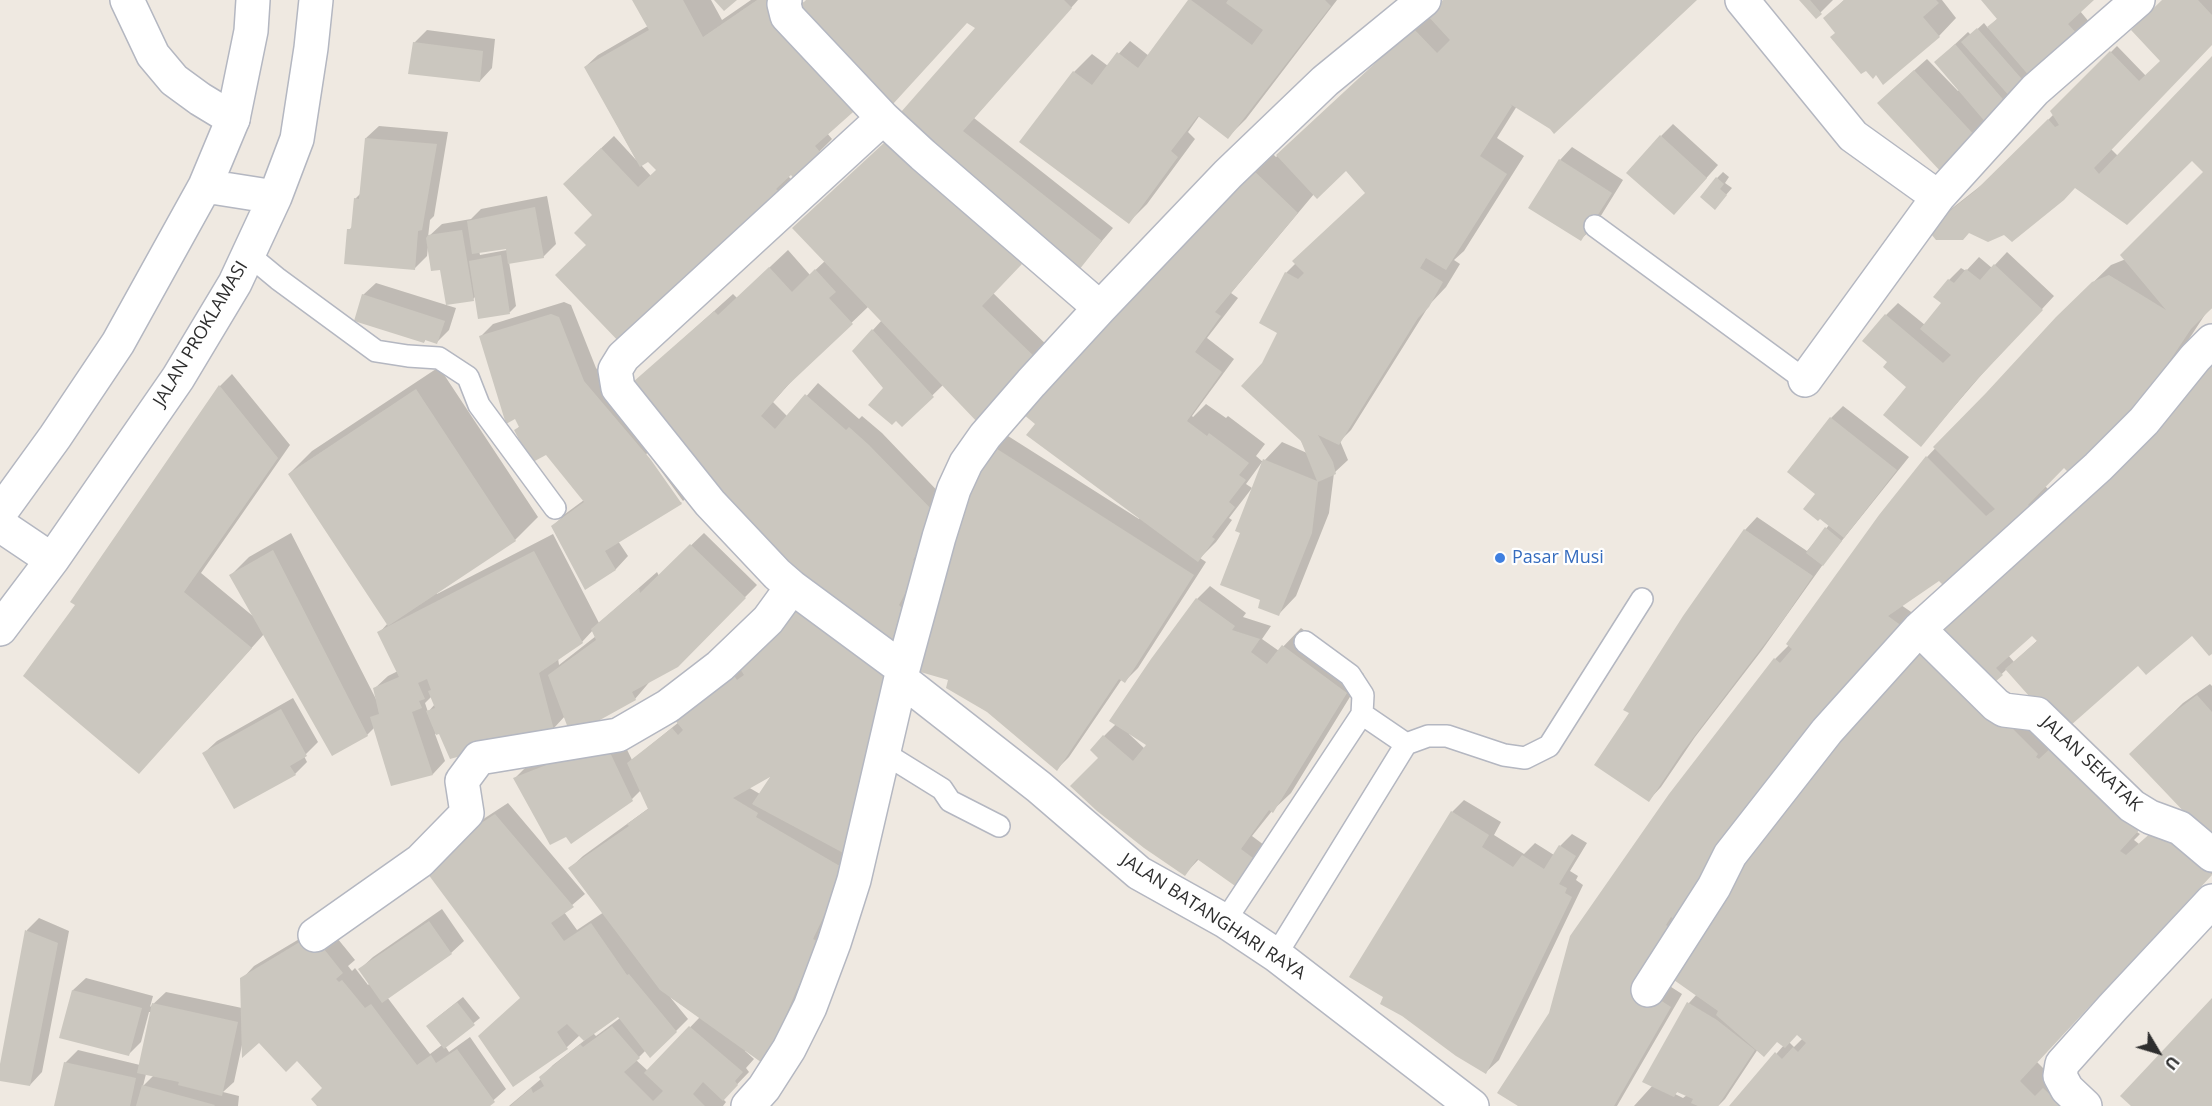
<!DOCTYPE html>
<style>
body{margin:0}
#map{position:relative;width:2212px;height:1106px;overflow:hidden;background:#efe9e1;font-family:"Open Sans",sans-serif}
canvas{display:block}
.north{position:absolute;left:2128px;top:1022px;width:60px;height:60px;-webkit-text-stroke:4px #fff;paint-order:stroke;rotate:128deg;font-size:16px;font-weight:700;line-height:24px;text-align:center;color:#2e2e2e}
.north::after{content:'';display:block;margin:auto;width:21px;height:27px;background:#2e2e2e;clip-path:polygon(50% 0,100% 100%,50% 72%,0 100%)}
</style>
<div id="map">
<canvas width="2212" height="1106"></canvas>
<div class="north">U</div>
</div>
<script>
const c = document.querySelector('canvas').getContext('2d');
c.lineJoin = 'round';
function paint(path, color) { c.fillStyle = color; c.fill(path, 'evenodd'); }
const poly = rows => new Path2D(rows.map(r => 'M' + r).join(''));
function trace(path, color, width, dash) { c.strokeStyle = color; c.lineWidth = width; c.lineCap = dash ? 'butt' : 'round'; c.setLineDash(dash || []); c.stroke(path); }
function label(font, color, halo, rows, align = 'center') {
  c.font = font + ' "Open Sans",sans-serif'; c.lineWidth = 4.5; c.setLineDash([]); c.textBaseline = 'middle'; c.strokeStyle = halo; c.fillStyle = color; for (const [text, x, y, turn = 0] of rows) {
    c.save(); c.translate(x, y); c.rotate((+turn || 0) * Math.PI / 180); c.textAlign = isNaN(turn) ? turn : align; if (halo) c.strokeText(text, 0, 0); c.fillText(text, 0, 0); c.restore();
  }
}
const shadow = poly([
 [633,0,711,0,722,20,751,0,801,0,805,4,808,0,1078,0,974,118,1113,228,1079,268,942,156,977,28,968,22,814,22,827,133,832,139,818,153,810,170,791,173,788,176,791,179,779,192,588,245,594,215,577,171,614,136,637,161,585,67,598,55,648,26],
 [648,161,658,170,651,176,641,165],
 [1190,0,1337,0,1246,119,1228,137,1200,115,1188,132,1195,139,1147,204,1129,222,1074,72,1092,54,1108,66,1130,41,1149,56],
 [1444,0,1695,0,1517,106,1497,138,1524,156,1464,251,1454,260,1460,264,1446,287,1430,304,1351,430,1340,441,1348,460,1334,473,1329,513,1296,596,1278,615,1262,600,1242,532,1262,462,1246,484,1252,488,1229,518,1232,520,1216,542,1200,558,1206,562,1138,668,1125,681,1122,679,1069,757,1057,769,995,448,1008,436,1139,519,1140,517,1028,435,1269,150,1276,157],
 [1346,169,1367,192,1286,273,1279,333,1263,364,1307,453,1282,442,1263,462,1256,456,1265,444,1228,416,1226,418,1206,404,1193,417,1192,416,1234,359,1207,338,1238,298,1231,293,1314,194],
 [1801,0,1833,0,1816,17],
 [1844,0,1942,0,1956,18,1939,36,1876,73,1866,69,1825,19],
 [1983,0,2092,0,2080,11,2090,23,1977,138,1891,91,1927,59,1958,91,1960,89,1936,62,1968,32,1971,35,1984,23,1988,28,1998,18],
 [2164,0,2212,0,2212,43,2111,149,2118,156,2212,58,2212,308,2206,313,2153,394,2064,466,2045,486,2049,490,1949,589,1939,579,1901,605,1917,616,1651,974,1682,994,1617,1106,1520,1106,1775,659,1789,645,1880,516,1927,457,2076,299,2111,265,2126,259,2205,172,2192,159,2075,186,2004,233,1941,217,1988,180,2054,114,2052,111,2117,46,2146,76,2162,60],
 [427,30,495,39,492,68,480,81,414,43],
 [1673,124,1718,165,1686,201,1661,136],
 [379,126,448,132,434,216,430,220,428,237,442,224,471,219,481,209,547,196,556,244,543,257,509,262,516,306,510,312,479,317,476,296,473,299,441,269,428,247,427,256,414,269,349,230,353,226,355,199,361,193,366,138],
 [507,247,507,250,480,255,479,251],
 [898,131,1033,251,993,293,1052,350,980,422,944,384,902,425,885,388,854,351,882,320,869,306,798,374,773,402,788,417,818,383,859,419,862,416,882,433,949,503,888,763,777,1050,746,1050,745,1051,754,1059,746,1068,749,1072,723,1099,726,1102,723,1106,509,1106,541,1079,540,1078,553,1065,585,1040,580,1035,567,1047,514,1084,521,998,468,829,508,803,585,894,564,912,577,930,604,912,570,868,583,856,649,808,641,790,632,799,515,778,527,766,618,731,632,760,679,722,804,602,627,389,733,294,737,298,788,250,810,275,825,261],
 [775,772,760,794,748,787],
 [670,997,700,1017,648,1071,636,1060,646,1050,676,1031,688,1019],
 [618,1015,620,1018,596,1036,593,1033],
 [1572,147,1623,180,1594,227,1581,239,1560,160],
 [1723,172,1729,177,1725,183,1732,188,1720,202,1717,178],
 [2007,252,2054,296,1983,373,1921,445,1908,387,1889,362,1886,315,1898,303,1925,325,1944,303,1949,280,1961,268,1966,271,1979,257,1992,268],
 [376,283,456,308,449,330,437,342,426,339,424,342,363,295],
 [564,302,571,305,596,368,664,447,694,490,683,501,648,453,646,454,679,502,682,502,618,541,628,556,616,569,585,588,552,527,565,514,584,500,546,453,516,430,520,426,481,336,493,324],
 [439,367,538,517,515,540,436,592,437,594,553,534,599,623,657,572,659,576,704,533,757,585,677,666,652,679,635,699,565,716,554,728,450,757,440,732,435,734,445,761,433,774,392,784,375,727,367,735,264,634,187,720,77,604,139,505,220,386,232,374,290,445,201,573,254,617,231,575,249,557,291,533,377,701,375,688,388,676,398,671,379,633,388,623,289,474,312,451],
 [593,630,596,636,559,665,558,658,582,642],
 [432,696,435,704,428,712,425,703],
 [1843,406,1909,457,1824,563,1762,650,1695,737,1661,787,1649,800,1631,713,1745,530,1757,517,1807,551,1829,525,1817,494,1831,418],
 [2160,414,2212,652,2193,634,2138,664,2007,669,1991,684,2058,742,2075,726,2157,811,2137,832,2140,834,2134,840,2139,844,2212,849,2212,874,2037,1062,2053,1078,2099,1106,1731,1106,1784,1045,1778,1041,1758,1049,1725,1099,1718,1106,1634,1106,1653,1085,1689,1003,1697,994,2054,518,2154,435],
 [2032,633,2038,640,2014,662,2008,655],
 [1798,1033,1803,1038,1794,1047,1789,1042],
 [1678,1091,1687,1095,1683,1098,1675,1094],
 [1210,586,1246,613,1243,617,1271,626,1262,639,1279,651,1301,628,1364,674,1291,793,1272,811,1252,836,1268,848,1250,874,1199,859,1185,874,1100,758,1104,736,1116,724,1152,660,1197,599],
 [1130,733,1148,745,1145,749,1129,734],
 [2210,684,2212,686,2212,831,2131,754,2183,703],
 [293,698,318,742,304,756,307,762,295,774,204,753,217,741],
 [1464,800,1501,822,1494,835,1524,854,1535,843,1554,855,1560,846,1572,834,1587,843,1570,871,1578,876,1576,880,1583,885,1499,1060,1486,1072,1452,812],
 [442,909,464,941,451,953,387,997,430,1054,442,1045,434,1020,463,997,480,1018,445,1046,449,1052,470,1037,506,1089,487,1106,320,1106,324,1088,297,1059,259,1041,242,1045,234,1082,223,1092,239,1096,238,1106,55,1106,65,1063,78,1050,140,1065,151,1012,149,1012,141,1042,128,1055,61,1037,73,990,86,978,153,996,150,1007,166,992,242,1008,242,979,254,966,321,926,333,933,355,960,348,966,352,971,355,968,368,985,370,983,360,969,373,957],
 [146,1074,154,1075,143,1086],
 [39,918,69,931,42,1072,30,1085,0,1079,0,1072,27,930]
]);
const building = poly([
 [632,0,683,0,703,37,757,0,767,0,861,105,815,146,821,153,806,166,811,171,797,183,791,175,776,189,780,193,623,346,555,275,586,245,574,233,592,215,563,184,601,148,638,187,656,170,648,162,640,167,584,67,649,30],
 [714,0,737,0,724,11],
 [806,0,1064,0,1072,8,963,131,1102,241,1079,270,940,156,943,150,901,112,975,28,967,23,893,104,798,8],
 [1188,0,1191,0,1252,45,1263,30,1226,3,1228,0,1325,0,1331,6,1228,139,1198,116,1171,151,1178,157,1129,224,1019,142,1073,71,1092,85,1117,52,1138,68],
 [1443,0,1697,0,1554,134,1550,129,1510,104,1512,106,1480,156,1507,174,1446,270,1426,258,1420,268,1443,282,1429,307,1418,318,1339,445,1318,435,1333,462,1336,474,1318,482,1312,533,1279,616,1258,608,1260,600,1220,585,1240,533,1235,531,1263,459,1317,481,1301,441,1241,386,1262,363,1277,333,1259,323,1285,272,1298,279,1304,273,1292,261,1365,193,1346,171,1317,199,1276,155,1413,28,1437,53,1450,40,1427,15],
 [1799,0,1810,0,1822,14,1816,19],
 [1844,0,1936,0,1939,3,1923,17,1940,37,1883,85,1876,75,1873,79,1866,71,1861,74,1830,37,1835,33,1823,18],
 [1981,0,2094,0,2068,24,2079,36,2031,78,1987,27,1997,19],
 [2162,0,2198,0,2212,15,2212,45,2094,168,2099,174,2212,56,2212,308,2191,329,2143,401,2073,477,2064,468,2028,505,2032,509,1949,591,1939,581,1888,616,1906,629,1682,925,1671,917,1666,925,1679,933,1640,987,1671,1007,1614,1106,1518,1106,1497,1093,1549,1013,1570,936,1669,794,1774,658,1780,663,1792,649,1786,644,1879,515,1926,456,1986,516,1995,509,1933,447,1986,393,2056,317,2092,282,2109,275,2166,310,2120,255,2203,172,2192,161,2127,225,2075,188,2064,200,2012,242,2004,235,1988,242,1969,233,1963,240,1936,240,1927,229,1975,191,2048,119,2055,127,2059,125,2050,111,2110,51,2139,81,2160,61,2131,30],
 [1977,28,2028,86,2012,99,1961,42],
 [413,42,483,51,480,82,408,74],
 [1955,44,2008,105,1987,124,1934,62],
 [1914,70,1978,139,1942,173,1877,103],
 [1660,135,1707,178,1674,215,1626,173],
 [365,138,437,144,422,230,418,231,415,270,344,264,347,229,351,229,354,198,359,199],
 [885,142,1022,264,982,306,1041,363,980,425,792,228],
 [1559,159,1612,193,1581,241,1528,208],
 [1250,167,1298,213,1215,312,1221,316,1195,352,1222,372,1187,421,1207,436,1209,433,1249,463,1239,475,1246,480,1229,502,1235,507,1212,537,1215,539,1198,562,1026,435,1035,424,1023,414],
 [1716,177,1724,184,1720,189,1727,195,1715,210,1700,197],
 [535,207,544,258,508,264,506,249,472,254,467,221],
 [462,230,474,301,446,305,440,270,431,271,426,238,428,235],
 [501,255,510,314,478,319,469,261],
 [1994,264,2043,310,1970,387,1921,447,1883,415,1906,387,1883,367,1887,362,1862,341,1885,314,1943,363,1951,355,1920,329,1941,303,1933,297,1948,279,1954,283,1966,269,1980,280],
 [769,267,792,292,815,269,836,292,829,298,853,324,786,387,761,416,775,429,805,394,846,430,849,427,869,445,938,516,913,560,920,565,899,605,910,616,896,662,788,572,625,389,714,311,718,315],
 [362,294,445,321,437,344,425,340,424,343,354,321],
 [551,314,559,317,584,381,651,460,682,504,605,551,616,570,585,590,551,526,584,502,546,455,531,463,514,430,519,427,515,419,506,424,479,336],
 [872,329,934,397,902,427,896,421,892,425,868,405,883,388,852,351],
 [2212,354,2212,654,2209,656,2192,636,2146,675,2138,666,2062,733,2005,669,2037,641,2032,636,1996,668,2003,675,1986,690,1933,630,2153,436,2146,426],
 [219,385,278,458,184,592,252,648,139,774,23,676,75,605,70,602],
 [416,389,516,541,388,626,288,474],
 [1830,417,1897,470,1844,538,1820,519,1818,521,1803,509,1815,494,1787,472],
 [994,447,1194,575,1125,683,1119,679,1057,771,987,712,946,688,948,680,917,671,963,507,977,477],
 [1825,527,1842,541,1823,566,1806,553],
 [1744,529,1813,576,1783,620,1683,751,1649,802,1594,765,1629,713,1623,710,1683,616],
 [690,544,746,598,678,667,632,692,636,700,571,736,548,675,596,640,591,629,639,588,640,593],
 [273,550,368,736,332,756,229,575],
 [534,551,583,643,539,673,554,730,450,759,439,734,436,735,426,711,435,708,428,691,431,690,427,679,418,683,425,699,419,701,422,708,412,712,433,775,391,786,370,717,379,714,373,688,399,677,377,632],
 [1196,598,1235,626,1232,630,1260,639,1251,652,1267,664,1282,645,1347,693,1273,813,1269,810,1241,849,1257,861,1238,888,1197,859,1185,876,1144,848,1097,811,1070,786,1098,758,1090,750,1103,735,1133,761,1146,745,1109,721,1151,659],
 [803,601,897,667,849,856,752,804,770,777,733,798,758,813,756,817,850,872,833,897,813,939,821,943,797,989,765,1065,660,990,568,868,629,826,627,824,648,809,627,763,672,728,678,735,683,730,674,719,733,674,737,680,744,675,739,667],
 [1920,636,2038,754,2036,757,2039,759,2056,743,2140,829,2120,851,2126,855,2154,830,2168,831,2212,875,2020,1081,2035,1096,2043,1088,2062,1106,1729,1106,1775,1052,1782,1059,1793,1047,1798,1052,1806,1043,1797,1035,1785,1048,1777,1042,1764,1057,1716,1015,1718,1011,1664,973,1705,913],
 [2197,695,2212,712,2212,833,2208,837,2129,754,2169,716],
 [281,709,307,756,290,766,296,775,234,809,202,753],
 [605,742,633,801,571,844,566,837,550,845,513,778],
 [1451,811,1489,835,1482,847,1513,867,1522,855,1544,869,1559,845,1576,856,1559,884,1567,888,1565,893,1572,897,1486,1074,1456,1056,1402,1016,1380,1004,1383,997,1349,977],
 [495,814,574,907,551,923,564,941,591,923,627,975,629,974,677,1032,650,1058,618,1017,584,1041,567,1024,557,1032,568,1049,513,1087,478,1036,520,998,425,870,454,841],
 [429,921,452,954,382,1003,358,969],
 [25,930,58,943,30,1086,0,1081,0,1064],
 [308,937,320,944,343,973,336,979,339,982,342,980,365,1008,371,1004,417,1065,431,1055,436,1063,457,1049,495,1102,490,1106,317,1106,311,1099,322,1088,297,1061,286,1072,259,1043,242,1058,240,978],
 [72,990,142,1008,129,1056,59,1038],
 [2212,998,2212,1106,2131,1106,2120,1096],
 [457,1002,475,1025,444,1049,426,1026],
 [1687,1002,1717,1020,1755,1050,1718,1106,1698,1106,1691,1103,1693,1099,1677,1092,1674,1097,1642,1082],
 [152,1003,238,1022,222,1096,178,1085,179,1082,137,1073],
 [612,1026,640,1058,624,1072,653,1101,663,1091,644,1073,689,1026,743,1072,735,1081,738,1085,723,1101,703,1082,693,1094,705,1106,510,1106,531,1088,533,1093,544,1086,539,1077,580,1044,583,1047],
 [64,1062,136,1078,130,1106,54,1106],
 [142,1085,215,1105,214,1106,136,1106]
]);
const lane = poly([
 [1595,226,1805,380],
 [249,255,278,279,376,351,408,356,439,358,468,377,479,405,555,508],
 [1362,714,1406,744],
 [884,753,942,789,950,801,999,826],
 [1225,921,1362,714,1363,695,1350,675,1305,642],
 [1276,955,1406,744,1428,736,1447,736,1504,755,1525,758,1549,746,1642,599]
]);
const street = poly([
 [127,0,153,55,174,80,200,99,233,119],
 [785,0,784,4,787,16,883,118,923,155,1100,308],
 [1742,0,1853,136,1938,197,2035,90,2138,0],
 [883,118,623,357,615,370,618,388,710,503,777,574,792,587,903,669],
 [1805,380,1938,197],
 [1919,629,1996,705,2004,710,2037,714,2132,806,2150,817,2180,828,2212,855],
 [901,679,1039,787,1139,873,1225,921,1276,955,1472,1106],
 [315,935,420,861,467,813,462,781,479,758,618,735,668,706,720,666,768,620,792,587],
 [1648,990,1714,887,1730,855,1827,731,1919,629,2098,467,2144,421,2195,358,2212,341],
 [748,1106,764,1088,789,1049,810,1007,834,943,854,880,903,669,939,537,954,489,966,463,985,436,1031,383,1100,308,1228,174,1325,81,1424,0],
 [2085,1106,2067,1089,2060,1076,2062,1064,2113,1007,2212,901]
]);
const secondary = poly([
 [205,186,275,197],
 [0,513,55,437,118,343,205,186,233,119,251,31,253,0],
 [0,525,52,560],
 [0,629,52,560,178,378,235,283,275,197,297,139,311,48,316,0]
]);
const markers = [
 [1500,558,6,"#3f7fe0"]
];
const streetNames = [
 ["JALAN PROKLAMASI",201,334,-59],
 ["JALAN SEKATAK",2091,764,43],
 ["JALAN BATANGHARI RAYA",1213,917,33]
];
const shopNames = [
 ["Pasar Musi",1512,558]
];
paint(shadow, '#0003');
paint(building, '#cbc7bf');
trace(lane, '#b4b7c1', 24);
trace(street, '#b4b7c1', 36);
trace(secondary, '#b4b7c1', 36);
trace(lane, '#fff', 21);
trace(street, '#fff', 33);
trace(secondary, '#fff', 33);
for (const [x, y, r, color] of markers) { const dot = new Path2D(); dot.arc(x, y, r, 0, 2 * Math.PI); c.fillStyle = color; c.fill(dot); trace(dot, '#fff', 2); }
label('18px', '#2e2e2e', '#fff', streetNames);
label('18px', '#366cbe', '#fff', shopNames, 'left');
</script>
